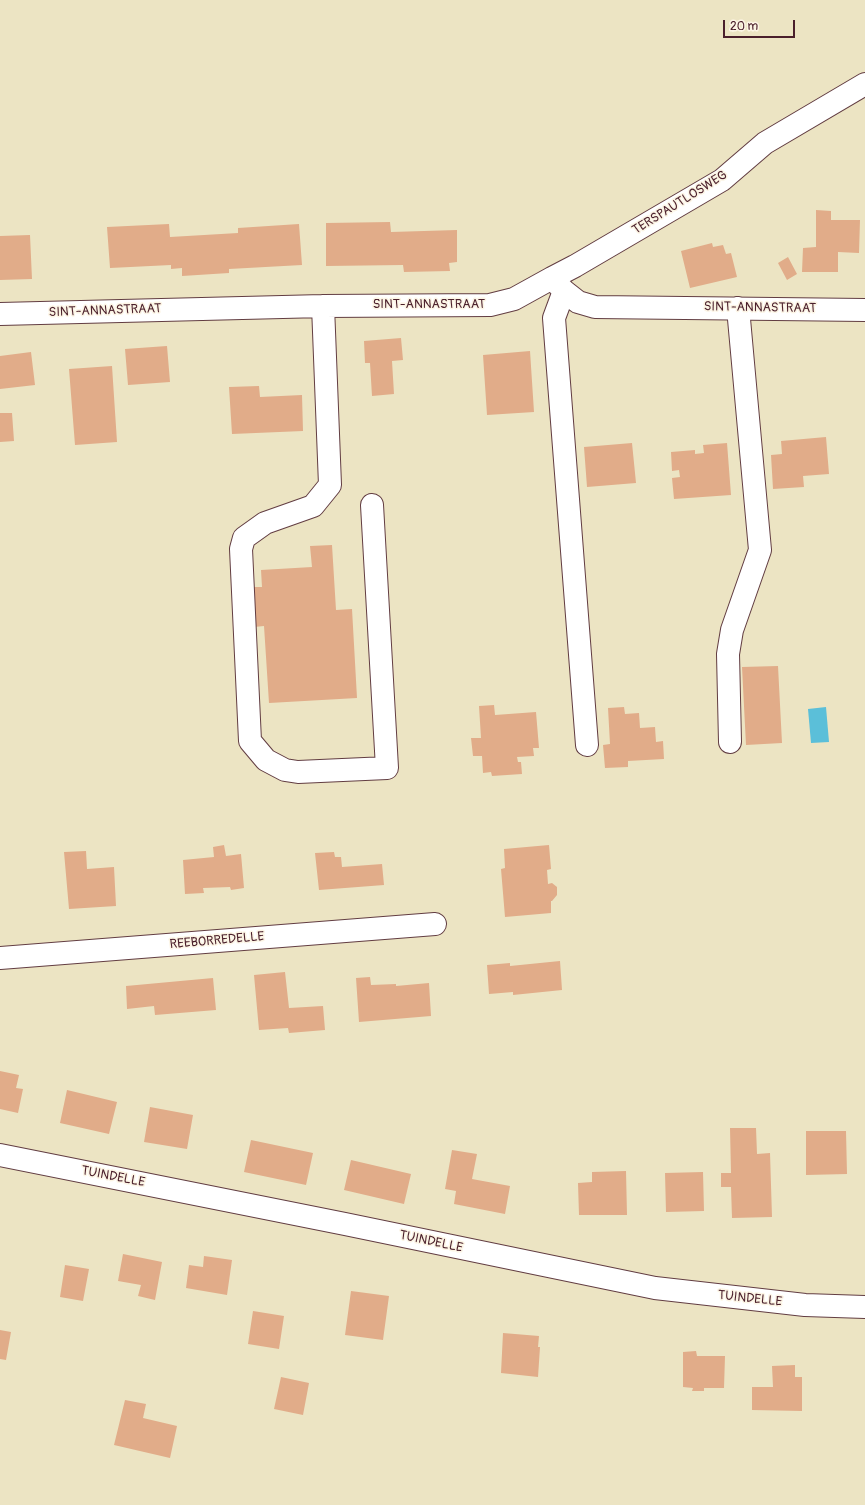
<!DOCTYPE html>
<style>
body{margin:0}
#map{position:relative;width:865px;height:1505px;overflow:hidden;background:#ece4c3;font-family:Pangolin,sans-serif}
canvas{display:block}
.scale{position:absolute;left:723px;top:20px;width:72px;height:18px;box-sizing:border-box;border:2px solid #4a1f2b;border-top:0;padding-left:5px;font-size:12px;line-height:14px;white-space:nowrap;color:#4a1f2b;-webkit-text-stroke:3px #fcf5e5;paint-order:stroke}
</style>
<div id="map">
<canvas width="865" height="1505"></canvas>
<div class="scale">20 m</div>
</div>
<script>
const c = document.querySelector('canvas').getContext('2d');
c.lineJoin = 'round';
function paint(path, color) { c.fillStyle = color; c.fill(path, 'evenodd'); }
const poly = rows => new Path2D(rows.map(r => 'M' + r).join(''));
function trace(path, color, width, dash) { c.strokeStyle = color; c.lineWidth = width; c.lineCap = dash ? 'butt' : 'round'; c.setLineDash(dash || []); c.stroke(path); }
function label(font, color, halo, rows, align = 'center') {
  c.font = font + ' Pangolin,sans-serif'; c.lineWidth = 3; c.setLineDash([]); c.textBaseline = 'middle'; c.strokeStyle = halo; c.fillStyle = color; for (const [text, x, y, turn = 0] of rows) {
    c.save(); c.translate(x, y); c.rotate((+turn || 0) * Math.PI / 180); c.textAlign = isNaN(turn) ? turn : align; if (halo) c.strokeText(text, 0, 0); c.fillText(text, 0, 0); c.restore();
  }
}
const water = poly([
 [826,707,829,742,811,743,808,709]
]);
const building = poly([
 [816,210,831,211,831,220,860,220,859,253,838,252,838,272,802,272,803,248,816,247],
 [390,222,391,232,457,230,457,262,449,263,450,271,404,272,403,265,326,266,326,223],
 [169,224,170,237,238,233,238,228,299,224,302,265,229,269,229,273,182,276,182,268,171,269,171,265,110,268,107,227],
 [30,235,32,279,0,280,0,236],
 [712,243,713,247,723,245,726,254,731,253,737,277,690,288,681,251],
 [788,257,797,274,787,280,778,263],
 [401,338,403,360,392,361,394,394,372,396,370,363,365,363,364,341],
 [167,346,170,382,128,385,125,349],
 [530,351,534,412,487,415,483,355],
 [31,352,35,385,0,389,0,356],
 [112,366,117,442,75,445,69,369],
 [259,386,260,397,302,395,303,431,232,434,229,387],
 [0,413,12,413,14,441,0,442],
 [826,437,829,474,803,476,804,487,773,489,771,455,782,454,781,441],
 [632,443,636,483,587,487,584,447],
 [727,443,731,495,674,499,672,478,680,477,679,470,672,471,671,452,695,450,695,454,704,453,703,445],
 [332,545,336,610,352,609,357,698,269,703,264,626,254,627,251,587,262,587,261,570,312,567,310,546],
 [778,666,782,743,746,745,742,667],
 [494,705,495,715,536,712,539,748,533,748,534,756,517,757,518,762,521,762,522,774,492,776,491,772,483,773,482,756,473,756,471,738,481,738,479,706],
 [624,707,625,714,639,713,640,728,655,727,656,742,663,741,664,759,628,761,628,767,605,768,603,745,610,744,608,708],
 [224,845,226,856,241,854,244,888,231,890,230,887,203,888,204,893,185,894,183,860,214,857,213,847],
 [549,845,551,869,547,870,548,884,552,883,557,887,557,895,552,901,551,901,551,913,505,917,501,869,505,868,504,849],
 [86,851,87,869,114,867,116,906,69,909,64,852],
 [334,852,335,857,341,857,342,867,382,864,384,885,319,890,315,853],
 [560,961,562,990,513,995,513,992,489,994,487,965,510,963,510,966],
 [285,972,289,1008,323,1006,325,1030,289,1033,288,1028,259,1030,254,975],
 [370,977,371,985,396,984,396,986,429,983,431,1016,359,1022,356,978],
 [213,978,216,1010,155,1015,154,1006,127,1009,126,986],
 [0,1071,19,1075,16,1088,23,1089,18,1113,0,1109],
 [67,1090,117,1102,109,1134,60,1123],
 [150,1107,193,1115,187,1149,144,1142],
 [730,1128,756,1128,757,1154,770,1153,772,1217,732,1218,731,1187,721,1187,721,1173,731,1173],
 [806,1131,846,1131,847,1174,806,1175],
 [251,1140,313,1153,306,1185,244,1172],
 [452,1150,477,1154,472,1179,510,1186,505,1214,454,1204,456,1191,445,1189],
 [351,1160,411,1174,404,1204,344,1190],
 [626,1171,627,1215,579,1215,578,1183,592,1182,592,1172],
 [703,1172,704,1211,666,1212,665,1173],
 [123,1254,162,1262,155,1300,138,1296,141,1285,118,1281],
 [204,1256,232,1260,227,1295,186,1288,189,1265,203,1267],
 [65,1265,89,1269,83,1301,60,1297],
 [351,1291,389,1296,383,1340,345,1335],
 [253,1311,284,1316,279,1349,248,1344],
 [0,1330,11,1332,6,1360,0,1359],
 [503,1333,539,1336,538,1347,540,1347,538,1377,501,1373],
 [696,1351,697,1356,725,1356,724,1388,704,1388,704,1391,692,1391,693,1388,683,1387,683,1352],
 [795,1365,795,1377,802,1377,802,1411,752,1410,752,1387,773,1387,772,1366],
 [281,1377,309,1383,303,1415,274,1409],
 [125,1400,146,1404,143,1418,177,1426,170,1458,114,1445]
]);
const minor = poly([
 [552,278,575,266,722,180,765,143,865,84],
 [564,291,554,318,587,745],
 [323,306,330,485,313,506,265,523,244,538,241,549,250,741,266,760,285,770,298,772,387,768,372,505],
 [0,314,323,306,490,305,514,299,552,278,564,291,578,302,595,307,865,310],
 [730,742,728,654,732,630,760,550,738,308],
 [0,958,435,924],
 [0,1155,345,1224,655,1288,805,1305,865,1307]
]);
const streetNames = [
 ["TERSPAUTLOSWEG",680,203,-32],
 ["SINT-ANNASTRAAT",429,305],
 ["SINT-ANNASTRAAT",760,308,1],
 ["SINT-ANNASTRAAT",105,311,-2],
 ["REEBORREDELLE",217,941,-5],
 ["TUINDELLE",113,1177,11],
 ["TUINDELLE",431,1242,12],
 ["TUINDELLE",750,1299,6]
];
paint(water, '#5bbfd9');
paint(building, '#e1ac89');
trace(minor, '#623d42', 24);
trace(minor, '#fff', 22);
label('13px', '#4a1f2b', '#fcf5e5', streetNames);
</script>
